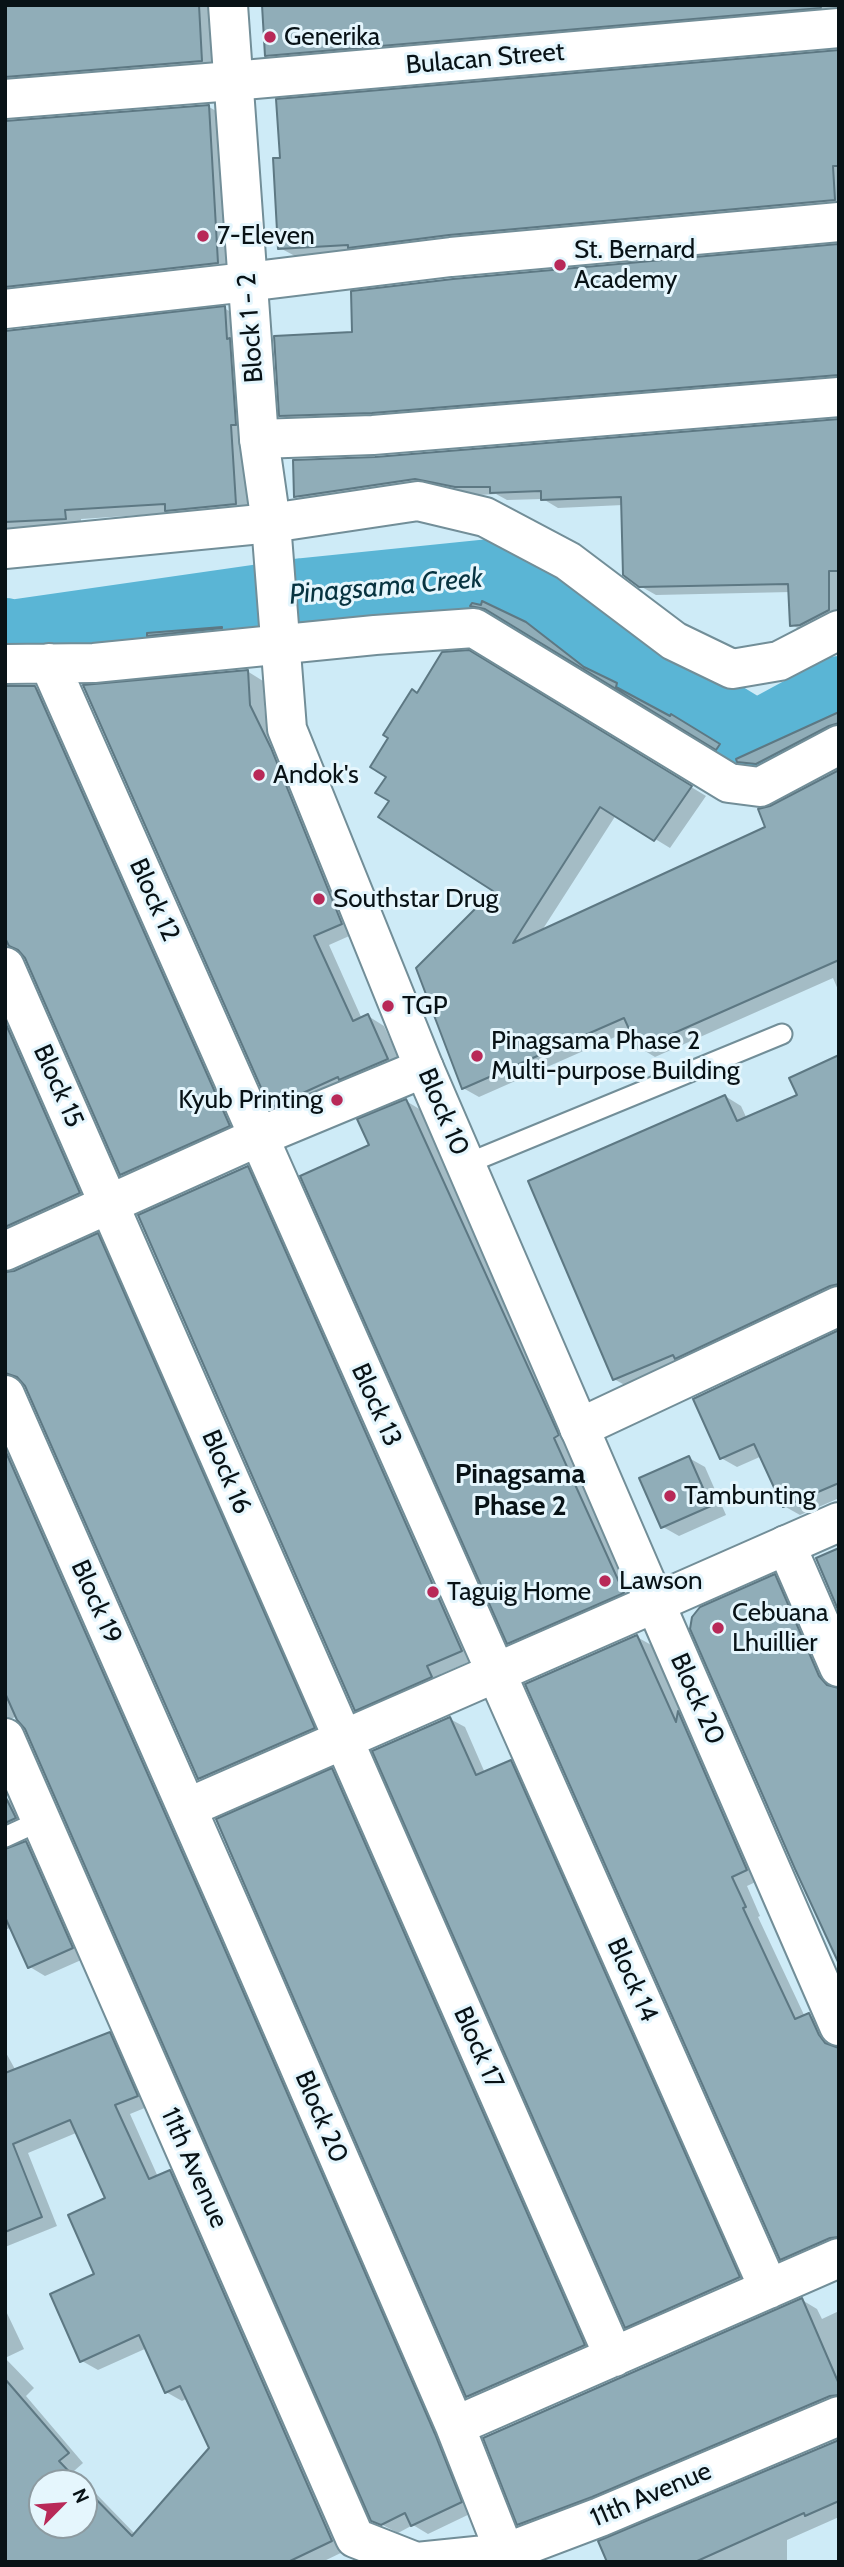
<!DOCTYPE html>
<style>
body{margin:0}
#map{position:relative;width:844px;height:2567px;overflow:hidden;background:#ceebf7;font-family:Cabin,sans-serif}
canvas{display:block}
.frame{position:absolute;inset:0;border:7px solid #081216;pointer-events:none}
.north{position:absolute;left:28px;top:2469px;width:70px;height:70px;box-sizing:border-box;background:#e5f6fd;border:2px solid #8d9ba1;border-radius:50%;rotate:65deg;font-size:19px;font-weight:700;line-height:28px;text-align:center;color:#081216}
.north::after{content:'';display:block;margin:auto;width:24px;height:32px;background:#b82958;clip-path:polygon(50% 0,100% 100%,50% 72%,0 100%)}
</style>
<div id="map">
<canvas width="844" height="2567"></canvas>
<div class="frame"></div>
<div class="north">N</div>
</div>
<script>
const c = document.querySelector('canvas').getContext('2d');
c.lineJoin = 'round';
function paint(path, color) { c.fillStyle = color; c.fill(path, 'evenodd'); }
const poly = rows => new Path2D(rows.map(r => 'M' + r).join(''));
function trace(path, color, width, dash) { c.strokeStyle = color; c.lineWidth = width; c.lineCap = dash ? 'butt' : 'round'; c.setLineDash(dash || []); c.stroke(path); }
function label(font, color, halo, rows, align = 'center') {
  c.font = font + ' Cabin,sans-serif'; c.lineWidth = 6; c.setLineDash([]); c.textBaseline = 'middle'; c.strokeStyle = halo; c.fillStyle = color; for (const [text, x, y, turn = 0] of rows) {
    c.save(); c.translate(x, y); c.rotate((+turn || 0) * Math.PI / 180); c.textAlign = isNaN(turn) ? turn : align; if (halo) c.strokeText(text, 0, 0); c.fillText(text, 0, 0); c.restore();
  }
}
const shadow = poly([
 [5,5,214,5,218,70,5,94],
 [263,5,839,5,839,15,281,63,266,54],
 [839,52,839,209,361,253,295,256,280,248,281,159],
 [209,107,225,116,234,272,5,304,5,122],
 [839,246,839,384,296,424,281,415,354,333,454,280],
 [224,308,241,318,252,513,172,513,81,519,81,527,5,539,5,332],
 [839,421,839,621,807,633,792,625,791,592,656,595,640,586,623,505,558,508,543,499,507,500,496,494,311,505,296,496,375,459],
 [473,606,526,624,543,634,595,674,632,694,631,696,502,617,488,615],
 [222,630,234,637,164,644,148,634],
 [485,662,706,796,670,848,616,815,541,932,768,828,771,808,839,772,839,992,833,978,655,1057,640,1048,631,1030,479,1097,463,1088,495,891,391,800,388,776,418,695],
 [247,671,263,681,265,715,287,758,356,933,329,945,362,1019,368,1016,384,1026,403,1068,287,1116,271,1107],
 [35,687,51,697,245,1135,137,1183,121,1174,23,953,12,956,5,961,5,688],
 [652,709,688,726,735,754,733,757],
 [839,712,839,737,755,770,739,761],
 [5,997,95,1202,5,1245],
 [839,1057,839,1298,630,1388,614,1379,725,1096,741,1106,747,1119,799,1096],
 [406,1101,421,1110,573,1444,638,1601,523,1651,509,1643,371,1146],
 [248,1168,262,1176,475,1659,441,1674,445,1685,370,1718,356,1709],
 [98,1235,113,1244,329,1737,215,1787,199,1778,24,1382,12,1383,5,1389,5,1274,14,1273],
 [839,1332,839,1500,837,1499,800,1515,784,1506,762,1456,737,1467,721,1458],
 [5,1425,476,2511,428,2534,413,2525,398,2533,373,2520,27,1728,17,1716,5,1722],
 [689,1458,705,1467,726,1515,679,1536,663,1527],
 [775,1576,790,1585,835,1687,839,1957],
 [637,1637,653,1646,762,1879,747,1886,760,1916,758,1917,805,2017,809,2015,825,2024,835,2046,839,2049,839,2250,797,2268,781,2259],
 [450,1719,465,1727,485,1773,511,1762,526,1770,754,2286,641,2335,626,2327],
 [332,1770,347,1779,599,2354,483,2404,468,2396],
 [5,1798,22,1807,31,1827,11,1838,9,1849,26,1843,42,1852,88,1957,45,1976,30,1967,12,1927,5,1930],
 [109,2034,125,2043,152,2105,130,2114,158,2177,170,2172,186,2181,347,2550,322,2562,5,2562,5,2309,24,2349,5,2358,34,2388,26,2396,83,2463,74,2471,135,2534,211,2448,188,2398,182,2401,166,2392,147,2348,98,2370,82,2361,107,2199,76,2133,28,2153,57,2226,5,2247,5,2051,16,2071],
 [42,2483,84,2483,84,2525,42,2525],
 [802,2300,817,2309,822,2319,839,2311,839,2408,535,2533,519,2524],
 [839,2442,839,2517,787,2540,787,2562,609,2562]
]);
const river = poly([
 [5,633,12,635,304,593,490,574,756,736,839,691]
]);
const building = poly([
 [5,5,199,5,202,61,5,77,5,5],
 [262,5,820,5,821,8,265,56,262,5],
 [839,50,839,166,833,166,835,200,449,235,348,248,348,245,278,249,273,158,280,158,276,99,839,50],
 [209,105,218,263,5,287,5,121,209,105],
 [838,244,839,375,372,413,279,416,274,336,352,332,351,291,453,279,838,244],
 [225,306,227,339,230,338,236,425,231,425,236,504,165,511,165,504,65,510,66,519,5,522,5,331,225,306],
 [839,419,839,571,829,571,829,610,800,625,790,626,788,584,639,587,623,575,621,497,541,500,541,491,490,493,490,487,455,487,415,479,294,497,293,460,375,457,839,419],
 [482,601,526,622,584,667,617,683,616,687,670,716,671,714,720,744,716,750,485,609,470,606,472,603,481,605,482,601],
 [222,627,222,628,147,636,147,633,222,627],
 [469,650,692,786,654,841,600,807,513,943,765,827,758,809,770,806,839,770,839,960,638,1049,624,1018,462,1089,416,968,493,891,378,817,389,801,375,793,386,777,370,767,388,738,383,735,412,689,417,693,442,652,469,650],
 [248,670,250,705,271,748,342,924,314,936,353,1021,368,1014,388,1059,339,1080,338,1077,270,1108,83,685,248,670],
 [5,686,35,686,230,1126,120,1175,25,958,18,950,9,946,5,938,5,686],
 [839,712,839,723,829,726,756,764,737,762,736,759,839,712],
 [5,1022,80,1193,5,1227,5,1022],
 [839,1055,839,1284,830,1286,675,1359,673,1355,613,1380,528,1181,725,1095,737,1121,797,1095,789,1078,839,1055],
 [406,1099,559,1435,554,1438,624,1593,507,1644,300,1176,369,1145,357,1119,406,1099],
 [248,1166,462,1651,427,1666,432,1677,355,1711,138,1215,248,1166],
 [98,1233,315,1728,198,1779,25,1386,17,1377,5,1373,5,1272,14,1271,98,1233],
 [839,1330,839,1483,783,1507,754,1444,720,1459,693,1399,839,1330],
 [5,1450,219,1936,435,2434,462,2502,411,2526,405,2513,381,2525,371,2521,25,1729,17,1720,5,1693,5,1450],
 [689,1456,711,1506,661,1528,639,1478,689,1456],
 [839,1548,839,1612,816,1558,839,1548],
 [775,1574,819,1676,827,1685,839,1688,839,1964,795,1869,690,1629,692,1617,700,1607,775,1574],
 [637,1635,676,1722,678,1711,747,1870,732,1877,746,1907,743,1908,795,2019,809,2013,819,2035,825,2043,839,2048,839,2237,830,2238,780,2260,525,1684,637,1635],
 [450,1717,476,1775,511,1760,740,2277,625,2328,372,1751,450,1717],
 [332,1768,585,2345,466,2397,216,1819,332,1768],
 [5,1796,16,1818,5,1823,5,1796],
 [26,1841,73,1948,28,1968,5,1917,5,1849,26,1841],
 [110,2032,138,2096,115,2105,149,2179,170,2170,332,2541,288,2562,5,2562,5,2379,69,2453,59,2461,80,2483,42,2483,42,2525,84,2525,84,2487,132,2536,209,2448,180,2386,165,2393,139,2335,80,2362,50,2294,94,2274,68,2215,105,2198,70,2120,13,2144,42,2217,5,2232,5,2073,110,2032],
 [802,2298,839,2384,839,2395,830,2396,592,2497,517,2525,483,2438,802,2298],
 [839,2440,839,2501,805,2516,804,2513,695,2562,607,2562,598,2541,839,2440]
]);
const lane = poly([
 [466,1164,782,1034],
 [5,1837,42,1820]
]);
const street = poly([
 [5,99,232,81,839,28],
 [247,282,451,257,839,222],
 [259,439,373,435,839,397],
 [5,549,271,523,418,501,485,517,568,561,674,641,732,669,779,661,839,630],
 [49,663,769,2289],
 [5,664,94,663,375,635,474,628,729,783,760,787,839,745],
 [5,967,614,2357],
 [5,1251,258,1137,424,1068],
 [5,1395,239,1927,455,2426,505,2553],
 [579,1428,839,1306],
 [786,1545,839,1667],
 [5,1738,355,2538,416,2562],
 [187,1808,655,1603,839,2026],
 [455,2426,839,2258],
 [417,2562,505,2553,600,2517,839,2416]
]);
const secondary = poly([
 [228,5,259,439,271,523,287,729,424,1068,655,1603,839,1522],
 [5,309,247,282]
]);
const markers = [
 [270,37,7,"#b82958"],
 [203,236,7,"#b82958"],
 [560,265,7,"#b82958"],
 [259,775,7,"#b82958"],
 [319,899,7,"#b82958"],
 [388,1006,7,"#b82958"],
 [477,1056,7,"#b82958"],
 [337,1100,7,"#b82958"],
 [670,1496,7,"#b82958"],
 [605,1581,7,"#b82958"],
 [433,1592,7,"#b82958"],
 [718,1628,7,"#b82958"]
];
const poiNames = [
 ["Generika",284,37],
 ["7-Eleven",217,236],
 ["St. Bernard",574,250],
 ["Academy",574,280],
 ["Andok's",273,775],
 ["Southstar Drug",333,899],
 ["TGP",402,1006],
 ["Pinagsama Phase 2",491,1041],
 ["Multi-purpose Building",491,1071],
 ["Kyub Printing",323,1100,"right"],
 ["Tambunting",684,1496],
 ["Lawson",619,1581],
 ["Taguig Home",447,1592],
 ["Cebuana",732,1613],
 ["Lhuillier",732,1643]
];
const streetNames = [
 ["Bulacan Street",485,59,-5],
 ["Block 1 - 2",251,328,-94],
 ["Block 12",154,900,66],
 ["Block 15",58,1086,66],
 ["Block 10",443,1112,67],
 ["Block 13",376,1405,66],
 ["Block 16",226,1472,67],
 ["Block 19",96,1602,66],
 ["Block 20",697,1699,66],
 ["Block 14",632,1980,66],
 ["Block 17",478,2048,66],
 ["Block 20",321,2117,67],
 ["11th Avenue",194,2168,66],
 ["11th Avenue",651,2495,-23]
];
const waterNames = [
 ["Pinagsama Creek",386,587,-5]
];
const neighbourhoodNames = [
 ["Pinagsama",520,1475],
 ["Phase 2",520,1507]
];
paint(shadow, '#0003');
trace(river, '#5ab5d5', 70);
paint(building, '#90adb8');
trace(building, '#5d7883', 2);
trace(lane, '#728e98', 23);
trace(street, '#728e98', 42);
trace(secondary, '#728e98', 42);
trace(lane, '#fff', 19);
trace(street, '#fff', 38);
trace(secondary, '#fff', 38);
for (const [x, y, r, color] of markers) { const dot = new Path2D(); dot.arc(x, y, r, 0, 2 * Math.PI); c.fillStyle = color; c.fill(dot); trace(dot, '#e5f6fd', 2.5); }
label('26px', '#081216', '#e5f6fd', poiNames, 'left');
label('26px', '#081216', '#e5f6fd', streetNames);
label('italic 28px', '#073340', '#e5f6fd', waterNames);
label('bold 28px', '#081216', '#e5f6fd', neighbourhoodNames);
</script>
